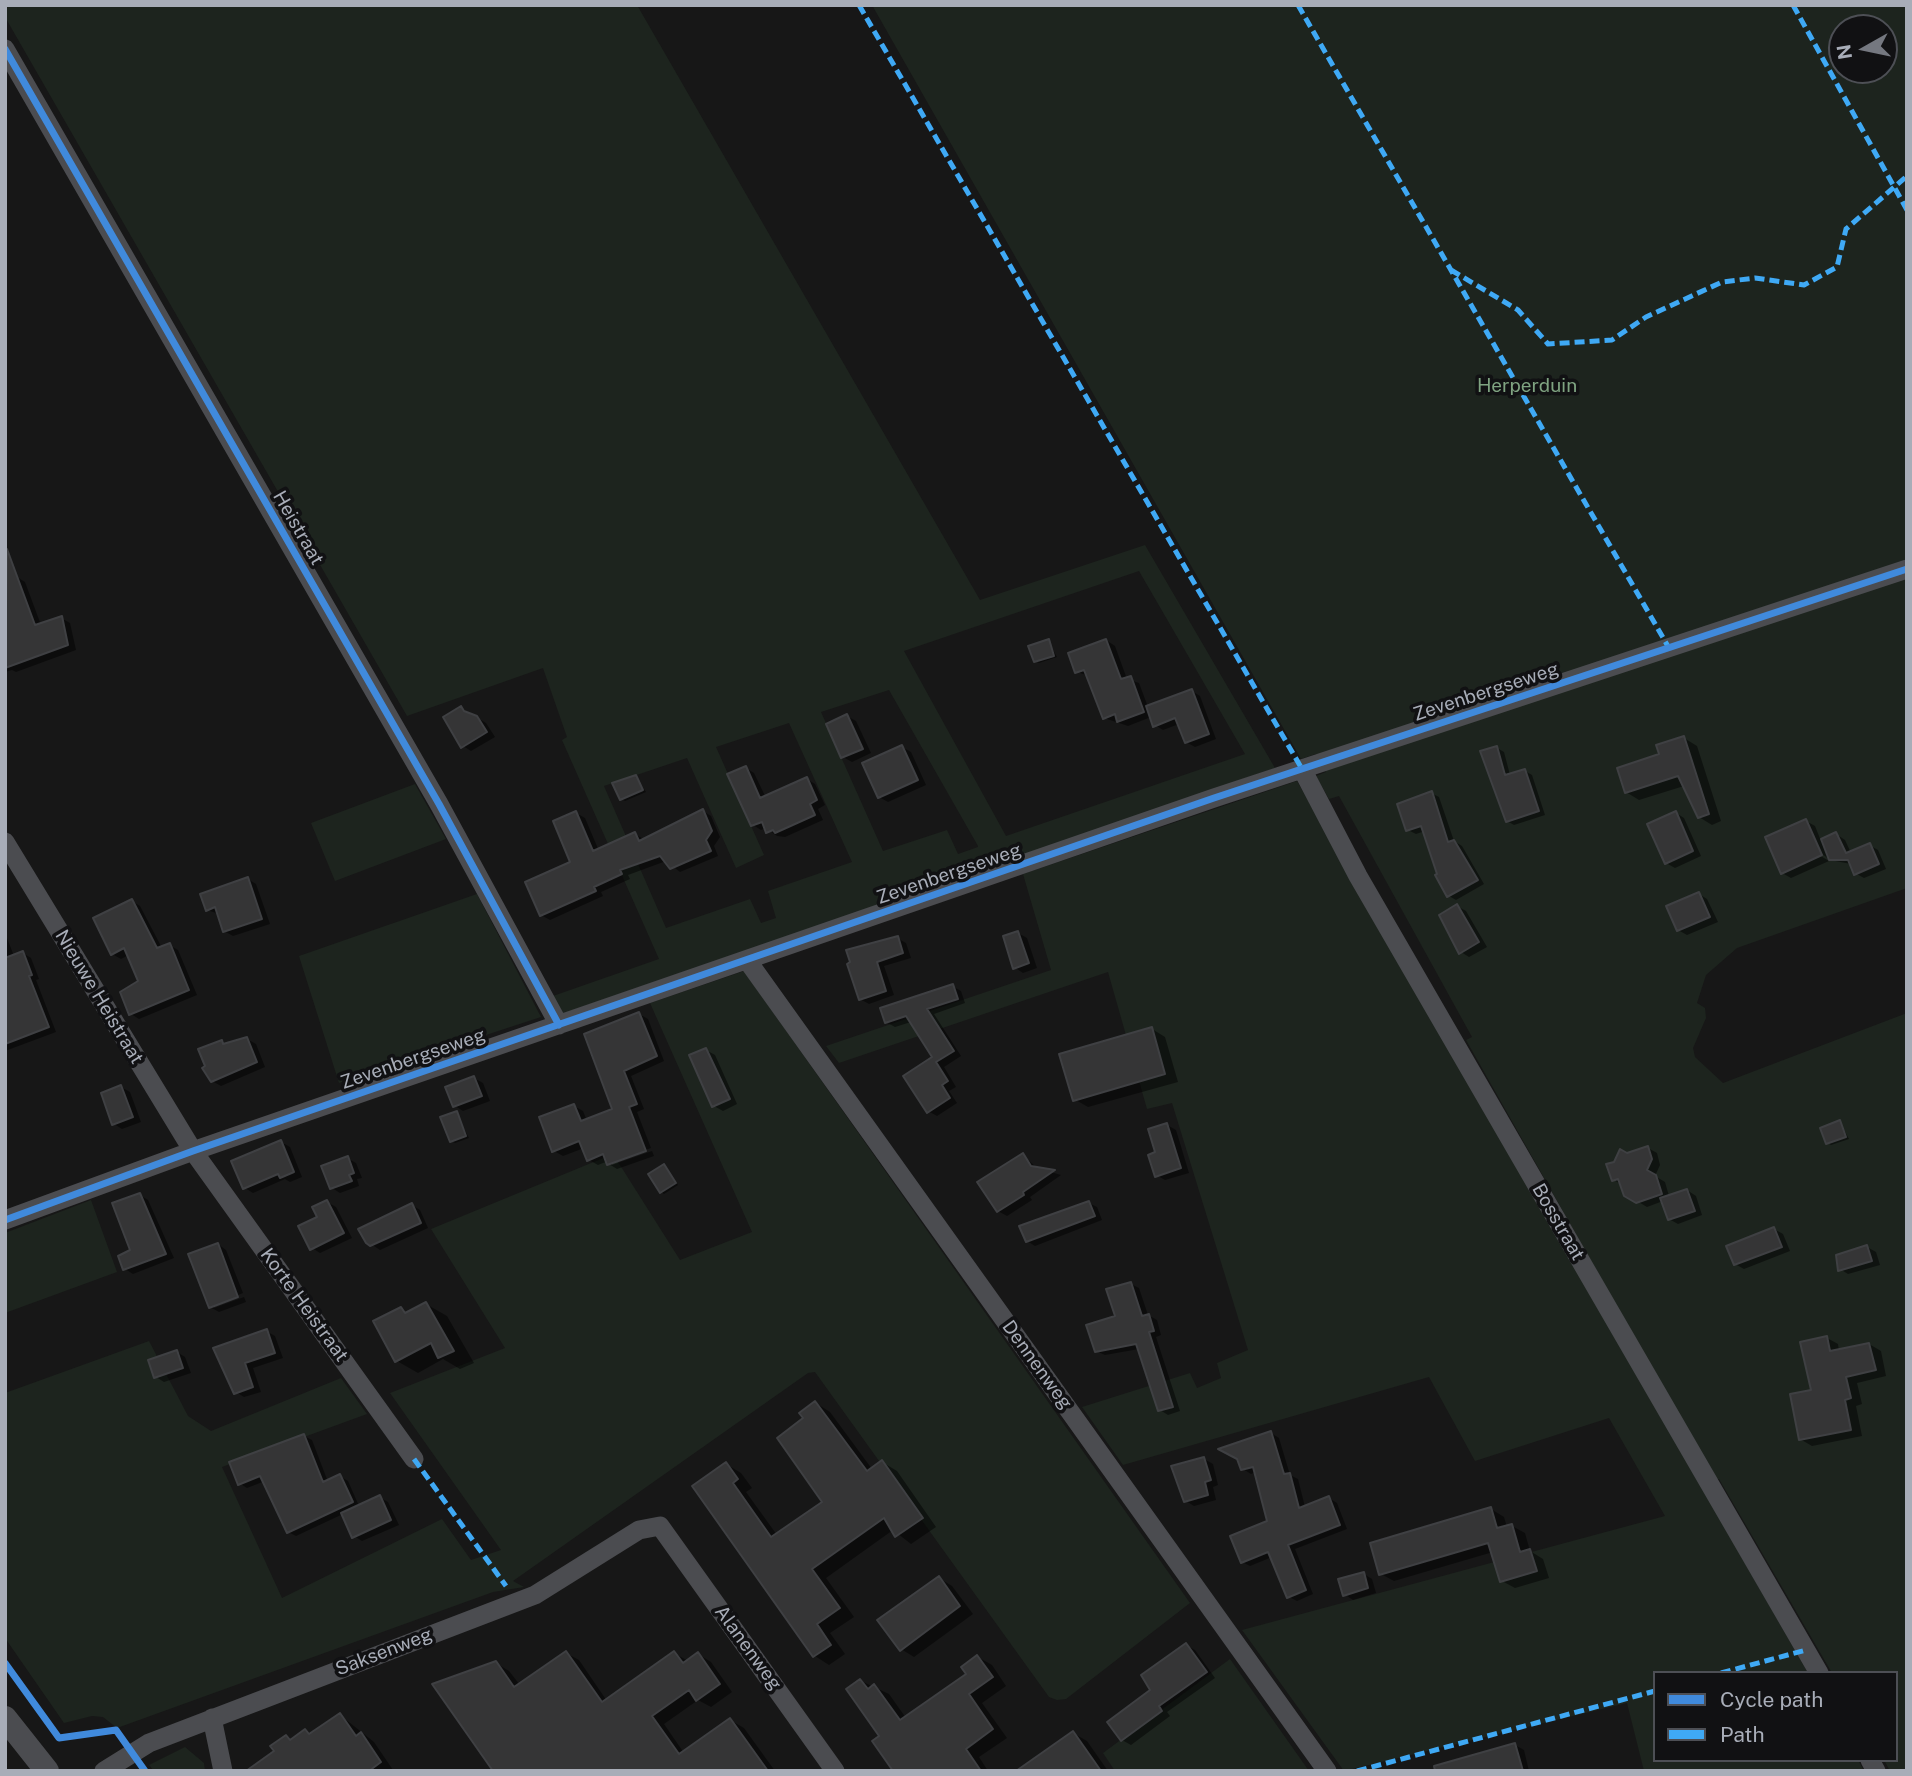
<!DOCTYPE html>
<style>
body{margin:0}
#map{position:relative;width:1912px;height:1776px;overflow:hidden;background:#171717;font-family:"Public Sans",sans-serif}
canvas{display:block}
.frame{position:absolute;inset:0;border:7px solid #a8adb8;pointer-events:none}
.legend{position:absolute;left:1653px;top:1671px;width:245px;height:91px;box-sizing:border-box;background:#111113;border:2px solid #4d4f55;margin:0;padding:9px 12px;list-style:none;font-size:21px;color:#a8adb8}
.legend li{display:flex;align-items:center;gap:14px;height:35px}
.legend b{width:35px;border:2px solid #4d4f55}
.north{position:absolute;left:1828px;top:14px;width:70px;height:70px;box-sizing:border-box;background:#111113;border:2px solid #4d4f55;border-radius:50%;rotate:261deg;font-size:19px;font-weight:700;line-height:28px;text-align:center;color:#a8adb8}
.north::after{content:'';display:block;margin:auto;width:24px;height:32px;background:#757880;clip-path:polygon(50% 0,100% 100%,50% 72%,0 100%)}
</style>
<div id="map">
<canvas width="1912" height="1776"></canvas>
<div class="frame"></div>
<ul class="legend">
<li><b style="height:9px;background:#408adc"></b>Cycle path</li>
<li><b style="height:9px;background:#3fa9f5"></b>Path</li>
</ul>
<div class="north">N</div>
</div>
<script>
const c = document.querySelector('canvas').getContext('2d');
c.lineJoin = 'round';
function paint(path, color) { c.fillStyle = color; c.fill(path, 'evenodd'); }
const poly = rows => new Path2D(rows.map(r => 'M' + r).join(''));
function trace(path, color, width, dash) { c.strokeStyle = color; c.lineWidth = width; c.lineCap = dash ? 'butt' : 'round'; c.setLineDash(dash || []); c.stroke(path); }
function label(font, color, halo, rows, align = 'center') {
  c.font = font + ' "Public Sans",sans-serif'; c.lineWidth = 7; c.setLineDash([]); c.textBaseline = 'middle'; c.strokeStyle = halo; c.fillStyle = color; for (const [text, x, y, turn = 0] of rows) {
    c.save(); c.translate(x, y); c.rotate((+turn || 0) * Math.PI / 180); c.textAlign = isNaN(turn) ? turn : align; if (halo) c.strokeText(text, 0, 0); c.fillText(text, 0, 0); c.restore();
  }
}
const green = poly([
 [5,5,637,5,980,600,1145,545,1275,768,559,1015,550,997,659,959,562,740,567,737,543,668,407,716,5,17],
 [1139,571,1245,754,1006,836,904,651],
 [889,690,978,846,978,847,958,854,947,830,883,851,821,712],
 [789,723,852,862,768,891,776,918,761,923,750,899,666,928,604,786,687,758,736,868,764,855,716,747],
 [872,5,1907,5,1907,888,1737,948,1706,975,1697,1003,1705,1008,1706,1018,1693,1048,1695,1057,1723,1083,1907,1013,1907,1771,1890,1771,1884,1760,1896,1760,1896,1673,1832,1673,1719,1479,1715,1480,1466,1040,1472,1037,1339,796,1329,799,1316,776,1326,772,1316,754,1301,759],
 [1842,28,1884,28,1884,70,1842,70],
 [1297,781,1808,1673,1655,1673,1655,1760,1858,1760,1864,1771,1644,1771,1627,1703,1344,1771,1242,1630,1665,1516,1609,1418,1475,1461,1429,1377,1123,1465,1082,1407,1190,1373,1197,1388,1221,1378,1217,1363,1248,1350,1172,1103,1147,1109,1108,972,839,1063,826,1046,1051,970,1023,874],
 [415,784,446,839,335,881,311,823],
 [477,894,541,1017,339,1083,299,956],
 [744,971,1190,1603,1066,1699,1057,1700,1049,1697,815,1372,808,1373,513,1581,524,1587,493,1592,117,1728,103,1717,92,1716,64,1723,5,1638,5,1393,149,1341,188,1416,211,1431,341,1378,367,1414,222,1467,282,1598,442,1519,471,1560,501,1550,390,1393,505,1348,431,1229,613,1154,680,1260,752,1232,650,1003],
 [91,1200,117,1272,5,1313,5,1233],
 [1230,1659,1309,1771,1115,1771,1103,1753],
 [185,1747,204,1763,205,1771,154,1771,149,1765]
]);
const shadow = poly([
 [17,577,25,582,41,625,61,618,70,623,76,650,16,672,12,670,5,672,5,581],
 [1106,640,1115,646,1127,679,1139,683,1148,707,1192,691,1200,696,1216,739,1195,747,1186,742,1179,724,1163,730,1155,725,1151,717,1128,726,1104,718,1089,676,1077,672],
 [1048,641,1057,657,1039,663,1035,661],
 [461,708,486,723,495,737,471,751,463,746],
 [847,716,856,721,871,753,852,762,843,757],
 [1684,738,1697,746,1721,821,1712,825,1699,817,1684,786,1639,800,1626,792,1661,755],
 [902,747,911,752,926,785,888,802,879,797],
 [1497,748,1504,752,1510,775,1525,771,1532,775,1545,815,1514,825,1507,821],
 [746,768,754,773,766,798,807,779,815,784,825,805,818,809,823,820,785,837,777,836,766,828,761,830,753,825],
 [636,777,646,792,625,801,621,799],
 [1431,793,1439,797,1454,841,1462,846,1484,884,1456,900,1449,896,1425,831,1416,834,1408,830],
 [703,811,711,816,720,837,714,846,718,856,680,872,666,861,628,875,630,879,601,892,603,896,550,920,541,915,573,863,576,813,585,818,599,851,635,834,645,840],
 [1676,813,1684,818,1701,856,1675,868,1666,863],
 [1806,821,1815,826,1821,841,1836,834,1845,840,1851,853,1869,845,1878,850,1886,869,1864,878,1855,873,1851,864,1830,860,1816,849,1814,852,1829,861,1791,878,1782,873],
 [248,879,256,884,270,924,233,936,224,931,219,914,207,910],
 [1699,894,1707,899,1718,922,1687,935,1678,930],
 [132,901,140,906,162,948,169,945,178,950,197,995,139,1019,131,1014,140,982,129,955,121,959,112,954],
 [1457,906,1466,911,1487,947,1469,957,1461,952],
 [5,933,14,956,23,953,31,958,39,979,36,980,56,1032,5,1051],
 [1018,933,1027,938,1037,968,1023,973,1014,967],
 [897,938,906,943,911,958,884,966,894,995,869,1004,860,999,849,965],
 [952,986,961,991,965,1003,934,1014,961,1056,944,1067,956,1087,949,1091,957,1103,937,1116,928,1111,934,1058,911,1022,895,1027,886,1022],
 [639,1014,648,1019,664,1061,631,1076,644,1109,637,1112,651,1148,612,1161,612,1165,652,1151,654,1156,617,1169,609,1164,608,1161,598,1165,589,1160,584,1148,563,1156,554,1151,574,1106,583,1111,587,1121,614,1110,586,1035],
 [1152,1029,1165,1037,1178,1082,1088,1107,1074,1099],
 [247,1039,256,1044,265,1067,221,1086,212,1081,222,1042,227,1045],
 [706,1050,715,1055,737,1104,723,1111,714,1106],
 [474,1078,483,1083,490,1101,463,1111,455,1106],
 [121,1087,130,1092,141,1122,122,1129,114,1124],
 [456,1113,469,1138,455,1143,451,1141],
 [1840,1122,1849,1139,1831,1145,1828,1143],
 [1167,1125,1176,1130,1189,1173,1165,1180,1156,1175,1158,1153],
 [281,1142,290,1147,302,1177,290,1182,285,1179,253,1193,245,1188],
 [1648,1148,1657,1153,1660,1165,1655,1176,1665,1182,1669,1196,1687,1190,1696,1196,1702,1215,1678,1224,1669,1219,1663,1201,1647,1207,1625,1194,1622,1185,1614,1180,1626,1155],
 [1023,1155,1037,1168,1061,1175,1030,1197,1032,1200,1007,1216,998,1211],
 [347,1158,356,1163,362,1178,357,1179,359,1186,340,1193,332,1188],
 [664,1166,678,1185,664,1194,661,1192],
 [140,1195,148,1200,174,1258,133,1274,125,1269,133,1251],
 [327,1202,336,1207,352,1238,320,1253,312,1248],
 [1089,1203,1097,1207,1102,1220,1035,1246,1027,1241],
 [412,1205,420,1210,428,1228,380,1250,371,1244],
 [1774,1229,1783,1234,1790,1251,1744,1269,1735,1264],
 [218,1244,226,1250,243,1293,214,1305,214,1308,244,1297,246,1302,219,1312,210,1307],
 [1867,1247,1876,1252,1880,1265,1848,1274,1840,1269],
 [1131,1284,1139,1288,1148,1315,1157,1320,1161,1335,1156,1337,1180,1411,1168,1415,1160,1410,1139,1349,1105,1355,1096,1351,1117,1317],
 [426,1304,447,1316,474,1363,460,1369,443,1359,418,1373,397,1361,401,1309,408,1313],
 [266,1331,275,1336,283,1358,253,1368,261,1392,244,1397,236,1392,216,1349],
 [1827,1338,1838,1344,1839,1351,1869,1344,1881,1351,1886,1376,1857,1383,1862,1404,1856,1406,1862,1436,1812,1446,1800,1439],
 [177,1352,185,1357,191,1373,164,1382,156,1377],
 [816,1403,830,1412,872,1469,882,1462,897,1471,936,1527,911,1544,893,1530,826,1578,854,1617,830,1633,845,1654,829,1665,815,1656,695,1486,726,1464,741,1473,752,1488,746,1492,777,1535,825,1502,806,1419],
 [1271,1433,1279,1438,1290,1475,1298,1479,1305,1507,1329,1498,1337,1503,1347,1529,1295,1549,1313,1594,1297,1601,1289,1597,1272,1557,1250,1566,1242,1562,1269,1522,1256,1472,1251,1474,1243,1469],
 [304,1436,312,1440,328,1482,340,1476,348,1481,359,1506,379,1497,388,1502,399,1525,362,1541,354,1536,343,1514,296,1536,288,1532,265,1481,247,1488,239,1483],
 [1204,1459,1213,1464,1218,1485,1213,1487,1216,1500,1194,1506,1186,1501],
 [1491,1509,1504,1517,1507,1527,1512,1526,1525,1533,1530,1551,1543,1559,1549,1578,1515,1588,1502,1581,1493,1552,1394,1581,1381,1574],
 [1364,1574,1372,1579,1376,1593,1353,1600,1344,1594],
 [939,1578,952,1586,973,1614,914,1657,901,1649],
 [1186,1645,1195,1650,1215,1678,1167,1712,1170,1716,1131,1745,1122,1740,1152,1691],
 [566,1653,579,1660,607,1701,674,1653,688,1661,698,1654,711,1662,732,1692,711,1707,698,1700,664,1724,684,1753,730,1720,744,1728,775,1771,495,1771,496,1663,509,1671,520,1685],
 [978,1657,992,1665,1006,1686,982,1703,1007,1738,979,1757,988,1771,896,1771,861,1681,889,1694,906,1718,968,1675],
 [340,1715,374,1742,393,1770,269,1771,286,1737,292,1741,305,1731,311,1735],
 [1073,1733,1087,1741,1108,1771,1019,1771],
 [1515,1745,1524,1750,1529,1771,1469,1771]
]);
const building = poly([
 [7,549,35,625,62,616,68,645,5,668,7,549],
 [1049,639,1054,656,1034,662,1028,646,1049,639],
 [1106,639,1121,679,1131,676,1144,712,1117,722,1115,714,1103,719,1084,670,1075,673,1068,653,1106,639],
 [1192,689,1209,734,1185,743,1175,718,1153,727,1146,706,1192,689],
 [461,706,464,711,477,716,487,732,461,748,443,717,461,706],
 [847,714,863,749,841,758,826,724,847,714],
 [1684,736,1709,814,1698,818,1678,776,1625,793,1617,768,1659,754,1656,745,1684,736],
 [902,745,918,780,878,798,862,763,902,745],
 [1497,746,1505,775,1525,769,1539,811,1506,822,1480,751,1497,746],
 [746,766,760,798,807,777,817,800,810,804,815,815,775,833,773,830,766,833,762,822,751,826,727,774,746,766],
 [636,775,643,790,620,800,612,783,636,775],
 [1432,791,1448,842,1454,840,1478,880,1447,897,1435,875,1437,874,1421,826,1406,831,1397,804,1432,791],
 [703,809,712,831,706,840,711,851,670,869,660,856,620,870,622,874,594,887,596,891,540,916,525,882,570,862,553,821,576,811,593,851,635,832,639,841,703,809],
 [1676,811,1693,851,1665,864,1647,824,1676,811],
 [1806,819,1822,855,1781,874,1765,837,1806,819],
 [1836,832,1846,853,1870,843,1879,864,1854,875,1848,860,1829,860,1821,839,1836,832],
 [248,877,262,919,223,932,215,907,206,911,200,894,248,877],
 [1699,892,1710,917,1677,931,1666,906,1699,892],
 [132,899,157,948,170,943,189,990,129,1015,120,992,138,981,124,948,111,955,93,918,132,899],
 [1457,904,1479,942,1459,954,1439,915,1457,904],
 [1018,931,1029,963,1013,969,1003,936,1018,931],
 [898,936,903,953,877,962,886,991,859,1000,847,964,850,962,846,950,898,936],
 [23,951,32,975,29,976,49,1027,5,1044,5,958,23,951],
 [953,984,958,999,927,1009,954,1051,936,1062,948,1081,942,1085,950,1098,927,1113,903,1076,932,1057,906,1016,885,1023,880,1008,953,984],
 [639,1012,657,1056,624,1071,637,1104,629,1107,646,1151,607,1165,603,1154,587,1161,579,1141,552,1152,539,1117,574,1104,581,1121,612,1109,584,1034,639,1012],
 [1152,1027,1165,1074,1073,1101,1059,1054,1152,1027],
 [247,1037,257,1062,211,1082,202,1068,205,1066,198,1049,222,1040,223,1044,247,1037],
 [706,1048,730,1099,712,1107,689,1055,706,1048],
 [474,1076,482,1096,453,1107,445,1087,474,1076],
 [121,1085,133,1117,112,1125,101,1093,121,1085],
 [457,1111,466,1136,450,1142,440,1117,457,1111],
 [1840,1120,1846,1137,1826,1144,1820,1128,1840,1120],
 [1167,1123,1181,1168,1155,1177,1148,1155,1155,1152,1148,1129,1167,1123],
 [281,1140,294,1172,280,1178,278,1174,243,1189,231,1161,281,1140],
 [1648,1146,1652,1159,1647,1170,1656,1175,1662,1194,1636,1203,1624,1196,1618,1179,1612,1181,1606,1164,1614,1162,1620,1149,1627,1153,1648,1146],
 [1023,1153,1031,1166,1055,1170,1023,1192,1024,1195,997,1212,977,1182,1023,1153],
 [348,1156,354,1173,349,1175,352,1181,330,1189,321,1166,348,1156],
 [664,1164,676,1183,660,1193,648,1174,664,1164],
 [1687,1189,1695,1211,1668,1220,1660,1198,1687,1189],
 [140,1193,166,1254,123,1270,118,1256,130,1250,112,1203,140,1193],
 [327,1200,344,1233,310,1250,298,1226,317,1217,312,1207,327,1200],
 [1089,1201,1095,1216,1026,1242,1019,1226,1089,1201],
 [412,1203,421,1223,370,1246,366,1243,358,1229,412,1203],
 [1774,1227,1782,1247,1734,1265,1726,1246,1774,1227],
 [218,1243,238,1297,209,1308,188,1254,218,1243],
 [1867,1245,1872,1261,1838,1271,1836,1255,1867,1245],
 [1131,1282,1142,1316,1149,1314,1154,1331,1149,1332,1173,1407,1158,1411,1136,1344,1095,1352,1086,1325,1115,1316,1106,1289,1131,1282],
 [426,1302,454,1351,438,1358,431,1343,395,1362,373,1321,401,1307,405,1313,426,1302],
 [267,1329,275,1353,245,1363,253,1387,234,1394,213,1348,267,1329],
 [1827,1336,1830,1351,1869,1343,1876,1370,1846,1377,1851,1398,1845,1400,1851,1430,1799,1440,1790,1394,1811,1390,1800,1342,1827,1336],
 [177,1350,183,1368,154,1378,148,1360,177,1350],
 [815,1401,867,1471,882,1460,923,1518,895,1537,884,1518,812,1569,840,1608,817,1624,831,1645,813,1657,692,1486,726,1462,738,1479,733,1483,771,1537,822,1502,777,1438,803,1418,799,1413,815,1401],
 [1271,1431,1284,1474,1290,1473,1299,1508,1329,1496,1340,1525,1288,1545,1306,1590,1287,1598,1268,1552,1241,1563,1230,1536,1267,1521,1253,1467,1241,1470,1237,1459,1218,1449,1271,1431],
 [304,1434,323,1482,340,1474,353,1502,287,1533,260,1476,238,1485,229,1462,304,1434],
 [1204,1457,1211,1480,1205,1482,1208,1495,1184,1502,1171,1466,1204,1457],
 [380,1495,391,1520,352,1538,341,1513,380,1495],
 [1491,1507,1497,1528,1512,1524,1520,1552,1530,1549,1537,1571,1500,1582,1488,1543,1379,1575,1370,1543,1491,1507],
 [1364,1572,1368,1588,1343,1596,1338,1579,1364,1572],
 [939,1576,960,1606,900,1651,877,1620,939,1576],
 [1186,1643,1207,1672,1159,1706,1162,1711,1121,1741,1107,1722,1150,1690,1141,1675,1186,1643],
 [566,1651,602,1702,674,1651,683,1663,698,1652,720,1684,696,1701,689,1690,652,1716,679,1754,730,1718,768,1771,493,1771,432,1684,496,1661,514,1687,566,1651],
 [977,1655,993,1677,969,1694,993,1729,966,1749,981,1771,893,1771,872,1741,879,1736,846,1689,860,1679,868,1689,874,1684,900,1720,966,1674,961,1667,977,1655],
 [340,1713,356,1736,361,1732,381,1762,369,1771,246,1771,274,1751,270,1746,286,1735,290,1740,305,1729,309,1734,340,1713],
 [1073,1731,1101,1771,1016,1771,1073,1731],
 [1515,1743,1523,1771,1435,1771,1434,1766,1515,1743]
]);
const minor = poly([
 [5,49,439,804,559,1025],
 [1302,769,1358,876,1819,1673],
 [5,842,193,1151,414,1459],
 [747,960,1327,1771],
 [5,1220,193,1151,1214,798,1907,569],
 [212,1718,223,1771],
 [1870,1760,1876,1771],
 [104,1771,149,1743,535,1595,639,1530,660,1526,835,1771]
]);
const tertiary = poly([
 [5,1718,47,1771]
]);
const quiet = poly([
 [859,5,1302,769],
 [1298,5,1669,648],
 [1793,5,1907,210],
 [1451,270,1518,310,1548,344,1612,340,1646,317,1722,282,1755,278,1804,285,1837,267,1846,229,1907,176],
 [414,1459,506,1586],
 [1721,1673,1806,1650],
 [1357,1771,1655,1691]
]);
const cycleway = poly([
 [5,49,439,804,559,1025],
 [5,1220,193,1151,1214,798,1907,569],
 [5,1663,59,1738,116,1730,145,1771]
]);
const parkNames = [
 ["Herperduin",1527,386]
];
const streetNames = [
 ["Heistraat",298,528,60],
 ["Zevenbergseweg",1486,692,-18],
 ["Zevenbergseweg",949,874,-19],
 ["Nieuwe Heistraat",99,997,59],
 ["Zevenbergseweg",413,1059,-19],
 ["Bosstraat",1558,1222,60],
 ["Korte Heistraat",304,1305,54],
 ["Dennenweg",1037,1365,54],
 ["Alanenweg",748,1648,54],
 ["Saksenweg",384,1652,-21]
];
paint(green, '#1d241e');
paint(shadow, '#0007');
paint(building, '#353536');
trace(building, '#3f4043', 2);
trace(minor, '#4b4c50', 19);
trace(tertiary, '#4b4c50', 24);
trace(quiet, '#3fa9f5', 5, [10, 5]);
trace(cycleway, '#408adc', 7);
label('19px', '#7fa381', '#111113', parkNames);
label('19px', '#a8adb8', '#111113', streetNames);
</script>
